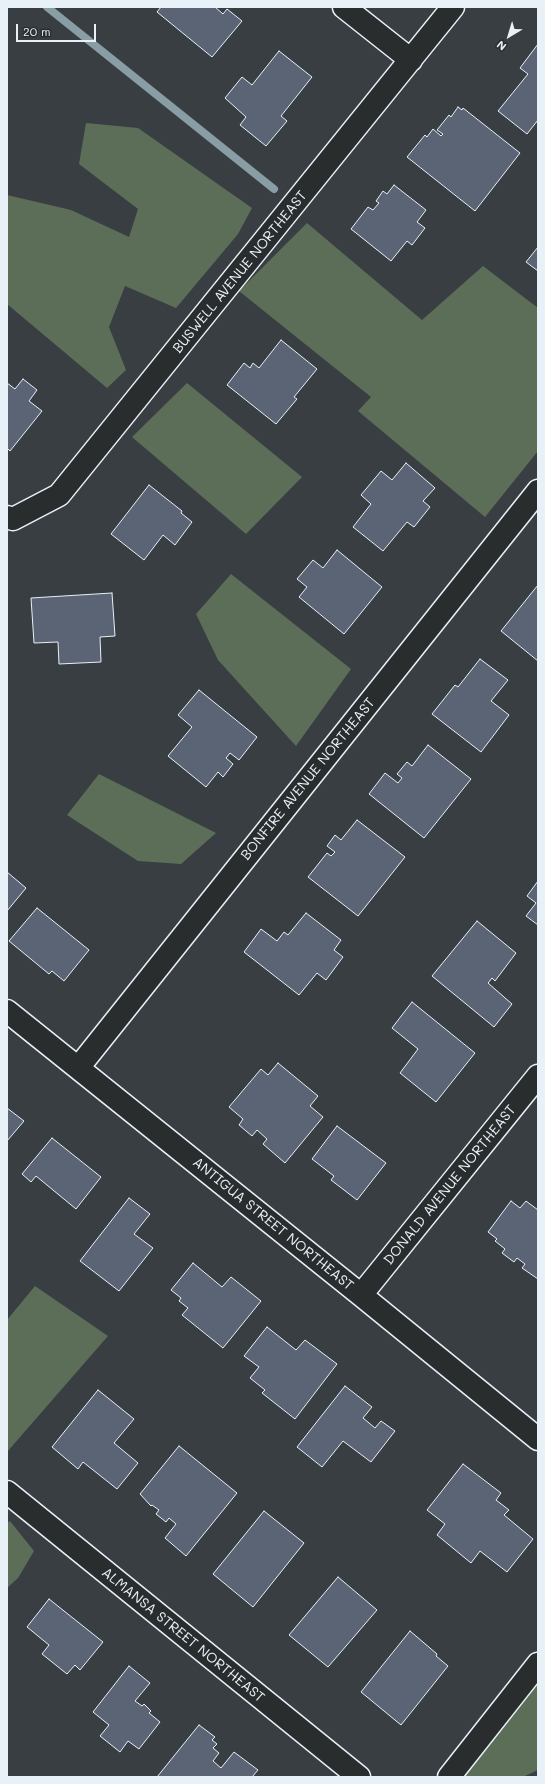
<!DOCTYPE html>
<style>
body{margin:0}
#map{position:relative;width:545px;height:1784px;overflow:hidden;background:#393e43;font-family:Mali,sans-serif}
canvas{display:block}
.frame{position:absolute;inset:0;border:8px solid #e8f1f8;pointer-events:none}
.north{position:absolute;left:489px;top:16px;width:40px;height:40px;-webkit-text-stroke:3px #2a2d2e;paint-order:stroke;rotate:218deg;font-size:11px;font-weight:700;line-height:16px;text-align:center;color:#e8f1f8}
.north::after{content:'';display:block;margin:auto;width:14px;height:18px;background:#e8f1f8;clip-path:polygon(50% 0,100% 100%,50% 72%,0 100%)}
.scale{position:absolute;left:16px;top:24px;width:80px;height:18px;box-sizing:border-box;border:2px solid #e8f1f8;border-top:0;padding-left:5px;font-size:12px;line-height:14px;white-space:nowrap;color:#e8f1f8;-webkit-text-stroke:3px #2a2d2e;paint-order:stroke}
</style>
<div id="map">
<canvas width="545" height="1784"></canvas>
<div class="frame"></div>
<div class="north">N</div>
<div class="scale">20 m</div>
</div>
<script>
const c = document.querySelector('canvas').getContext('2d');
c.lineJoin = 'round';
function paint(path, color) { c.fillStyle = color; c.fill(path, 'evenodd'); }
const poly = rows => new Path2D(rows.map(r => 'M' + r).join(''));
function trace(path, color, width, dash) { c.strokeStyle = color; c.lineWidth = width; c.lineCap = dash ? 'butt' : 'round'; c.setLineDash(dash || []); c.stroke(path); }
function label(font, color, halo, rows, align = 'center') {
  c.font = font + ' Mali,sans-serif'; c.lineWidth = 3; c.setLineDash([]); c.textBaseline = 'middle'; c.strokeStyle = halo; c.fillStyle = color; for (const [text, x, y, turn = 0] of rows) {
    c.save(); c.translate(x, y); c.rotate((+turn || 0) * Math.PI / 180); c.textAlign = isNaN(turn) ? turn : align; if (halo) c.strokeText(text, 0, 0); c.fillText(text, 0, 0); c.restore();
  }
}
const green = poly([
 [86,123,138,128,252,208,238,234,176,308,125,286,109,327,126,370,107,388,7,304,7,195,71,210,129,237,138,209,79,164],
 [307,223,422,320,483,266,538,308,538,451,485,517,358,411,371,397,239,291],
 [187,383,302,477,246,534,132,437],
 [231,574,351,669,296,746,218,660,196,614],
 [99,774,216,833,181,864,138,861,67,815],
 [35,1286,108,1336,7,1452,7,1320],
 [10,1521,34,1551,18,1578,7,1588,7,1523],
 [538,1678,538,1770,523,1777,463,1777]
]);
const stream = poly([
 [47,7,274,189]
]);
const building = poly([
 [161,7,215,7,223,14,227,9,242,21,212,57,157,12,161,7],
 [538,44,538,120,527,134,498,111,528,74,520,68,538,44],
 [279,51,312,77,281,116,287,121,266,146,240,125,246,117,225,98,242,77,252,85,279,51],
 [458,107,462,110,463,108,520,153,475,211,407,157,425,135,427,137,433,129,441,136,443,134,437,130,449,115,451,117,458,107],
 [394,185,426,210,417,222,425,228,412,245,407,241,391,261,351,229,368,207,373,210,379,203,376,201,383,191,387,194,394,185],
 [538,247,538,271,526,262,538,247],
 [281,340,317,369,294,397,297,399,276,424,227,385,244,363,250,368,253,363,259,368,281,340],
 [23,379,37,390,29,401,42,411,10,451,7,448,7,383,15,389,23,379],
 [406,463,435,488,423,501,430,507,414,527,407,522,383,551,353,527,371,504,361,495,381,471,392,480,406,463],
 [149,485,182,511,181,513,192,522,175,545,163,535,144,560,111,534,149,485],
 [337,550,382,587,344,634,299,597,307,587,297,579,313,560,323,568,337,550],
 [538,585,538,661,501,631,538,585],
 [112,593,115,636,100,637,101,662,59,664,58,642,34,643,31,598,112,593],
 [480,659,508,680,491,701,509,715,481,752,432,714,455,685,458,687,480,659],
 [199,690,257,737,239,760,230,753,226,758,233,764,223,777,218,772,206,787,168,756,192,727,178,715,199,690],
 [428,745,471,779,424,838,369,794,385,773,398,783,402,778,397,774,407,762,412,766,428,745],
 [357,820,405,857,358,916,308,877,327,853,331,856,335,852,327,846,335,835,341,840,357,820],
 [7,872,26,888,7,911,7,872],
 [538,881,538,925,526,916,536,903,527,896,538,881],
 [37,908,89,950,64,981,52,971,49,974,9,941,37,908],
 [306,913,341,940,334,950,343,957,326,980,317,973,299,995,244,952,261,929,277,941,284,932,288,935,306,913],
 [477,921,516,953,495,981,492,978,488,983,512,1004,494,1027,432,976,477,921],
 [412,1002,475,1053,436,1102,400,1073,418,1049,392,1028,412,1002],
 [278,1063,318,1096,310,1106,323,1117,285,1163,263,1144,267,1139,257,1130,252,1136,239,1125,243,1119,229,1107,261,1069,268,1075,278,1063],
 [7,1108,24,1121,7,1141,7,1108],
 [337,1126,386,1163,357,1200,331,1180,334,1176,312,1159,337,1126],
 [52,1138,101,1177,76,1209,36,1176,31,1182,22,1174,52,1138],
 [129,1198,150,1214,134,1234,153,1248,119,1291,80,1261,129,1198],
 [511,1201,520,1208,526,1201,538,1210,538,1279,522,1268,525,1264,517,1258,514,1262,502,1253,505,1249,495,1241,497,1239,488,1232,511,1201],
 [193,1263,222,1287,231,1277,261,1301,223,1348,182,1315,188,1308,179,1301,181,1298,171,1290,193,1263],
 [267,1327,296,1350,305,1340,337,1364,295,1419,262,1393,265,1390,250,1378,259,1367,244,1356,267,1327],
 [345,1386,372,1407,363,1418,375,1428,381,1421,395,1431,371,1462,343,1441,322,1467,297,1447,345,1386],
 [98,1390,134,1419,114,1443,138,1463,117,1489,83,1462,78,1469,52,1447,98,1390],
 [179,1446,237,1493,186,1556,165,1538,176,1524,169,1518,166,1522,156,1514,159,1510,152,1505,151,1506,140,1494,179,1446],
 [463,1464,501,1493,496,1500,509,1510,504,1515,533,1539,507,1572,480,1551,471,1563,437,1535,445,1524,427,1510,463,1464],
 [264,1511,304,1543,253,1607,213,1574,264,1511],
 [338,1577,377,1610,328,1667,289,1635,338,1577],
 [49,1599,103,1642,80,1670,75,1665,67,1674,42,1654,49,1645,27,1627,49,1599],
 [410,1631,437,1654,436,1656,448,1666,401,1725,361,1692,410,1631],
 [129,1666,150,1683,135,1701,142,1706,144,1704,151,1711,149,1713,160,1722,139,1749,128,1741,120,1752,100,1736,109,1725,93,1712,129,1666],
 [199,1725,215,1737,212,1740,217,1744,213,1748,219,1753,213,1761,221,1768,234,1752,258,1770,252,1777,157,1777,199,1725]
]);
const minor = poly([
 [344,7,411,60],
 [7,517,13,519,59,495,453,7],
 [7,1011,361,1295,538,1439],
 [78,1068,538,491],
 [361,1295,538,1076],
 [7,1492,359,1777],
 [449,1777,538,1664]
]);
const streetNames = [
 ["BUSWELL AVENUE NORTHEAST",240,272,-51],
 ["BONFIRE AVENUE NORTHEAST",308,779,-51],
 ["DONALD AVENUE NORTHEAST",450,1185,-51],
 ["ANTIGUA STREET NORTHEAST",273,1224,39],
 ["ALMANSA STREET NORTHEAST",183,1635,39]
];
paint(green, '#5c6e58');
trace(stream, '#899da5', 8);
paint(building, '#5b6475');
trace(building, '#e8f1f8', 1);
trace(minor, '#e8f1f8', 25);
trace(minor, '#2a2d2e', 22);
label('14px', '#e8f1f8', '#2a2d2e', streetNames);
</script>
